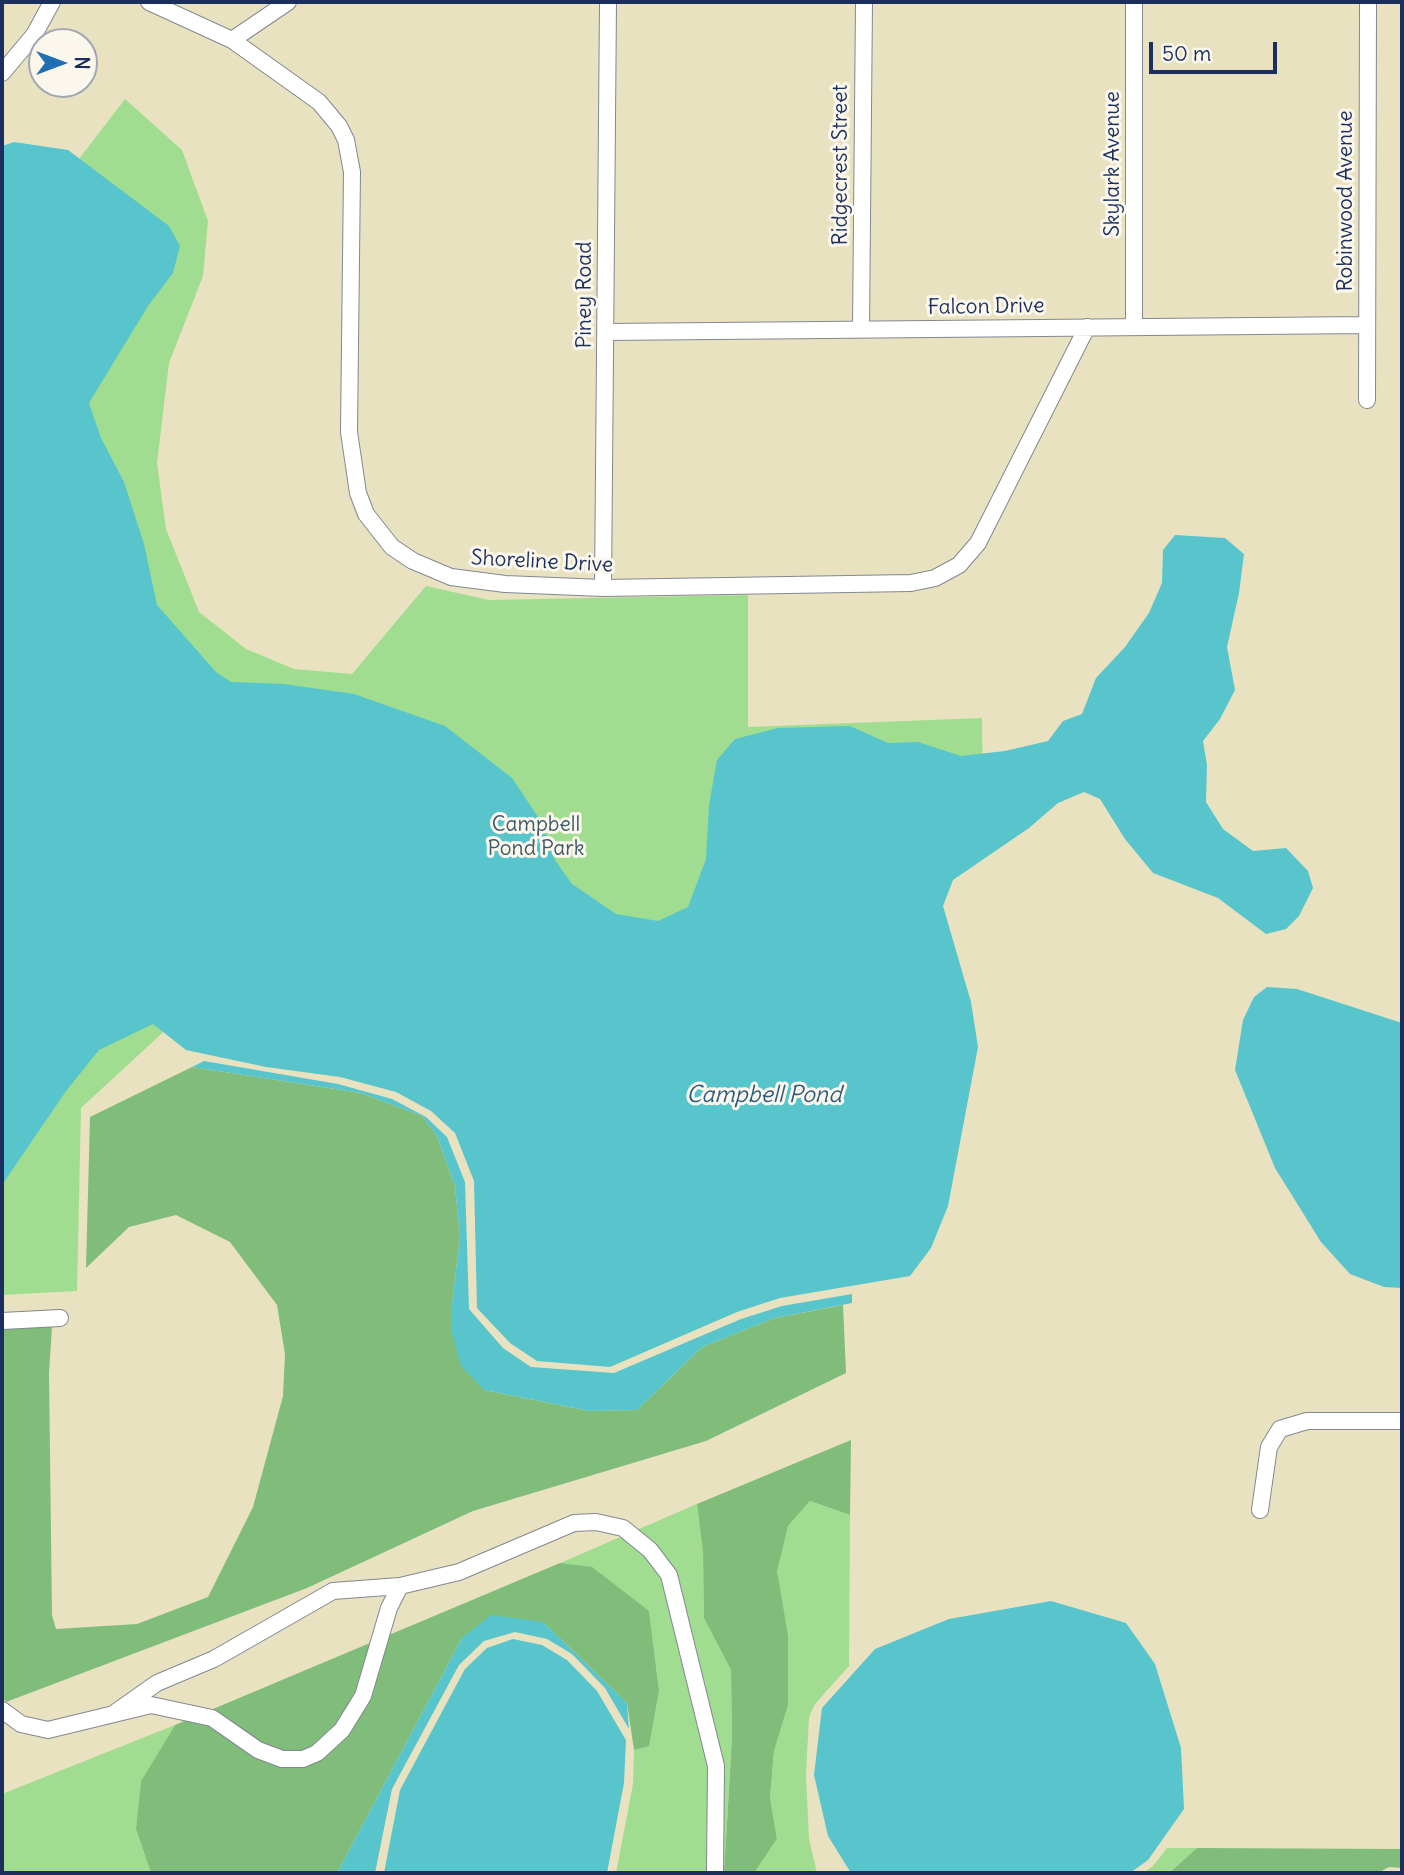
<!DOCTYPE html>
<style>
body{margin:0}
#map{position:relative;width:1404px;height:1875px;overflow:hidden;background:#e9e2c1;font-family:Delius,sans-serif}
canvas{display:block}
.frame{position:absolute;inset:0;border:4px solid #1b2f5e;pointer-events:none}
.north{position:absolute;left:28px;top:28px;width:70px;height:70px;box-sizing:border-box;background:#fbf7ec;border:2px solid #a1a7b3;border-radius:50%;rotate:90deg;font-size:19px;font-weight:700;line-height:28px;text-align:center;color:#1b2f5e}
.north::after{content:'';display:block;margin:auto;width:24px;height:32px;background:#1f6fb2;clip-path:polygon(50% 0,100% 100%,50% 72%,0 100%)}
.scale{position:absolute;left:1149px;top:42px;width:128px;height:32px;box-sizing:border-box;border:4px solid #1b2f5e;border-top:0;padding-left:9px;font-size:21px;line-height:24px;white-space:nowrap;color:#1b2f5e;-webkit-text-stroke:5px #fbf7ec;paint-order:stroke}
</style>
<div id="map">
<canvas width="1404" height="1875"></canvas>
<div class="frame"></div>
<div class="north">N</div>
<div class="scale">50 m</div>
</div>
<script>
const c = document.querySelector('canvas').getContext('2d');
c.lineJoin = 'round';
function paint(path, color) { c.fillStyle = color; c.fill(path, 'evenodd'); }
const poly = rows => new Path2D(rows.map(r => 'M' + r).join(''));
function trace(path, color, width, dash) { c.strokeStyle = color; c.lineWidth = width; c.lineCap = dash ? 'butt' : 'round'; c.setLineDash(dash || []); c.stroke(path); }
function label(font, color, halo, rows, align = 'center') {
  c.font = font + ' Delius,sans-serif'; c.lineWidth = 6; c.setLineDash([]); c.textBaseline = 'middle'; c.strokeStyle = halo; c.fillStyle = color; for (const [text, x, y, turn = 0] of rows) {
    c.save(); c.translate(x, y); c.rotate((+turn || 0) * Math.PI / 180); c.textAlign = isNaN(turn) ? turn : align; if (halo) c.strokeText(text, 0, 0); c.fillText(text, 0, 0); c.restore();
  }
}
const green = poly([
 [125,99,182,150,208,221,203,276,169,363,157,463,166,529,199,612,246,649,294,669,352,674,426,586,489,600,748,595,748,727,982,718,983,801,804,1262,448,1059,210,989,81,1108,77,1291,2,1295,2,259],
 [810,1501,850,1515,849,1666,815,1704,809,1717,806,1775,809,1839,817,1873,754,1873,777,1839,770,1798,774,1751,788,1705,788,1635,776,1571,788,1526],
 [697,1504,703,1553,704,1618,731,1670,732,1738,724,1873,616,1873,633,1784,634,1750,649,1745,659,1691,649,1611,560,1563],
 [175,1725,141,1781,136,1829,151,1873,2,1873,2,1794],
 [1167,1848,1197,1848,1169,1873,1143,1873,1153,1866]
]);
const forest = poly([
 [192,1067,361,1093,422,1116,437,1136,455,1186,460,1237,452,1303,484,1390,589,1411,637,1410,702,1347,775,1318,843,1305,846,1373,706,1441,473,1511,307,1588,6,1702,2,1696,2,1329,52,1327,49,1373,52,1615,56,1629,137,1624,208,1597,253,1507,283,1396,285,1354,277,1305,230,1242,176,1215,129,1227,86,1268,90,1117],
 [851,1440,850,1515,810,1501,788,1526,777,1571,788,1635,788,1705,774,1751,770,1798,777,1839,754,1873,724,1873,732,1738,731,1670,704,1618,703,1553,697,1504],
 [560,1563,592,1567,649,1611,659,1691,649,1746,634,1750,627,1703,543,1622,462,1638,337,1873,151,1873,136,1829,141,1781,175,1725],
 [1197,1848,1402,1849,1402,1868,1389,1867,1378,1873,1169,1873]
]);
const water = poly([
 [14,142,68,150,169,226,180,246,173,273,148,306,89,403,101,438,124,482,144,544,157,605,216,672,231,682,284,684,354,694,445,726,512,778,542,823,555,860,572,884,616,914,658,921,688,907,706,859,709,805,717,760,735,739,778,728,850,726,888,743,918,742,961,756,1005,751,1048,741,1063,721,1082,714,1096,678,1125,647,1149,613,1162,583,1163,550,1175,535,1225,538,1244,554,1239,593,1227,647,1235,690,1220,719,1203,741,1207,765,1206,802,1223,829,1253,851,1286,848,1308,871,1313,888,1299,916,1286,929,1266,934,1218,898,1153,873,1125,839,1100,799,1084,792,1058,803,1029,828,953,880,943,906,971,1002,978,1047,948,1206,931,1248,910,1276,780,1298,737,1312,610,1367,537,1361,510,1343,477,1308,474,1181,455,1133,431,1111,396,1092,340,1077,266,1067,186,1050,153,1024,99,1050,66,1091,2,1185,2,146],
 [1267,987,1297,989,1402,1023,1402,1288,1384,1287,1350,1274,1321,1242,1275,1168,1235,1070,1243,1020,1254,997],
 [204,1061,338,1084,392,1099,426,1117,447,1137,465,1182,469,1309,503,1348,531,1367,614,1373,741,1319,782,1306,852,1294,852,1303,775,1318,702,1347,637,1410,589,1411,484,1390,461,1366,452,1333,452,1303,460,1237,455,1186,437,1136,422,1116,361,1093,192,1067],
 [1051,1601,1126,1623,1155,1664,1181,1748,1184,1809,1148,1860,1130,1873,851,1873,828,1836,814,1775,822,1708,875,1649,949,1619],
 [491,1615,543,1622,627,1703,629,1729,605,1688,572,1654,547,1639,515,1632,484,1641,459,1665,392,1789,375,1873,337,1873,462,1638],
 [513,1639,542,1645,567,1660,597,1691,626,1740,624,1783,607,1873,384,1873,400,1790,465,1669,487,1648]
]);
const minor = poly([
 [149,2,232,40,319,102,339,126,346,140,352,172,349,432,358,493,366,514,392,547,413,561,451,577,505,584,603,588,911,583,935,578,959,565,978,543,1087,327],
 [1134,2,1134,326],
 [232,40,288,2],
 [2,73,34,35,52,2],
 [861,329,864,2],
 [606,332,1367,325],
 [1367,400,1368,2],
 [603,588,608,2],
 [2,1321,60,1318],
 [1260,1510,1269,1447,1280,1429,1307,1421,1402,1421],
 [2,1710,21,1724,48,1730,151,1705,212,1718,258,1750,282,1759,303,1759,317,1753,342,1730,363,1696,389,1608,400,1586],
 [113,1714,157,1683,214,1659,333,1591,400,1586,459,1572,574,1523,596,1522,623,1528,650,1550,669,1575,716,1766,715,1873]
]);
const streetNames = [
 ["Skylark Avenue",1113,164,-90],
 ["Ridgecrest Street",841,165,-90],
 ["Robinwood Avenue",1346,201,-90],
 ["Piney Road",585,295,-90],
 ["Falcon Drive",986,307,-1],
 ["Shoreline Drive",542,562,3]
];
const parkNames = [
 ["Campbell",536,825],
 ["Pond Park",536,849]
];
const waterNames = [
 ["Campbell Pond",764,1095]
];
paint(green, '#a1dd90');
paint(forest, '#80bc7a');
paint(water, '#57c5cb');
trace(minor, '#828890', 18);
trace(minor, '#fff', 16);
label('21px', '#1b2f5e', '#fbf7ec', streetNames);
label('21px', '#3c5a6a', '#fbf7ec', parkNames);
label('italic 23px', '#2d5c7f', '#fbf7ec', waterNames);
</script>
